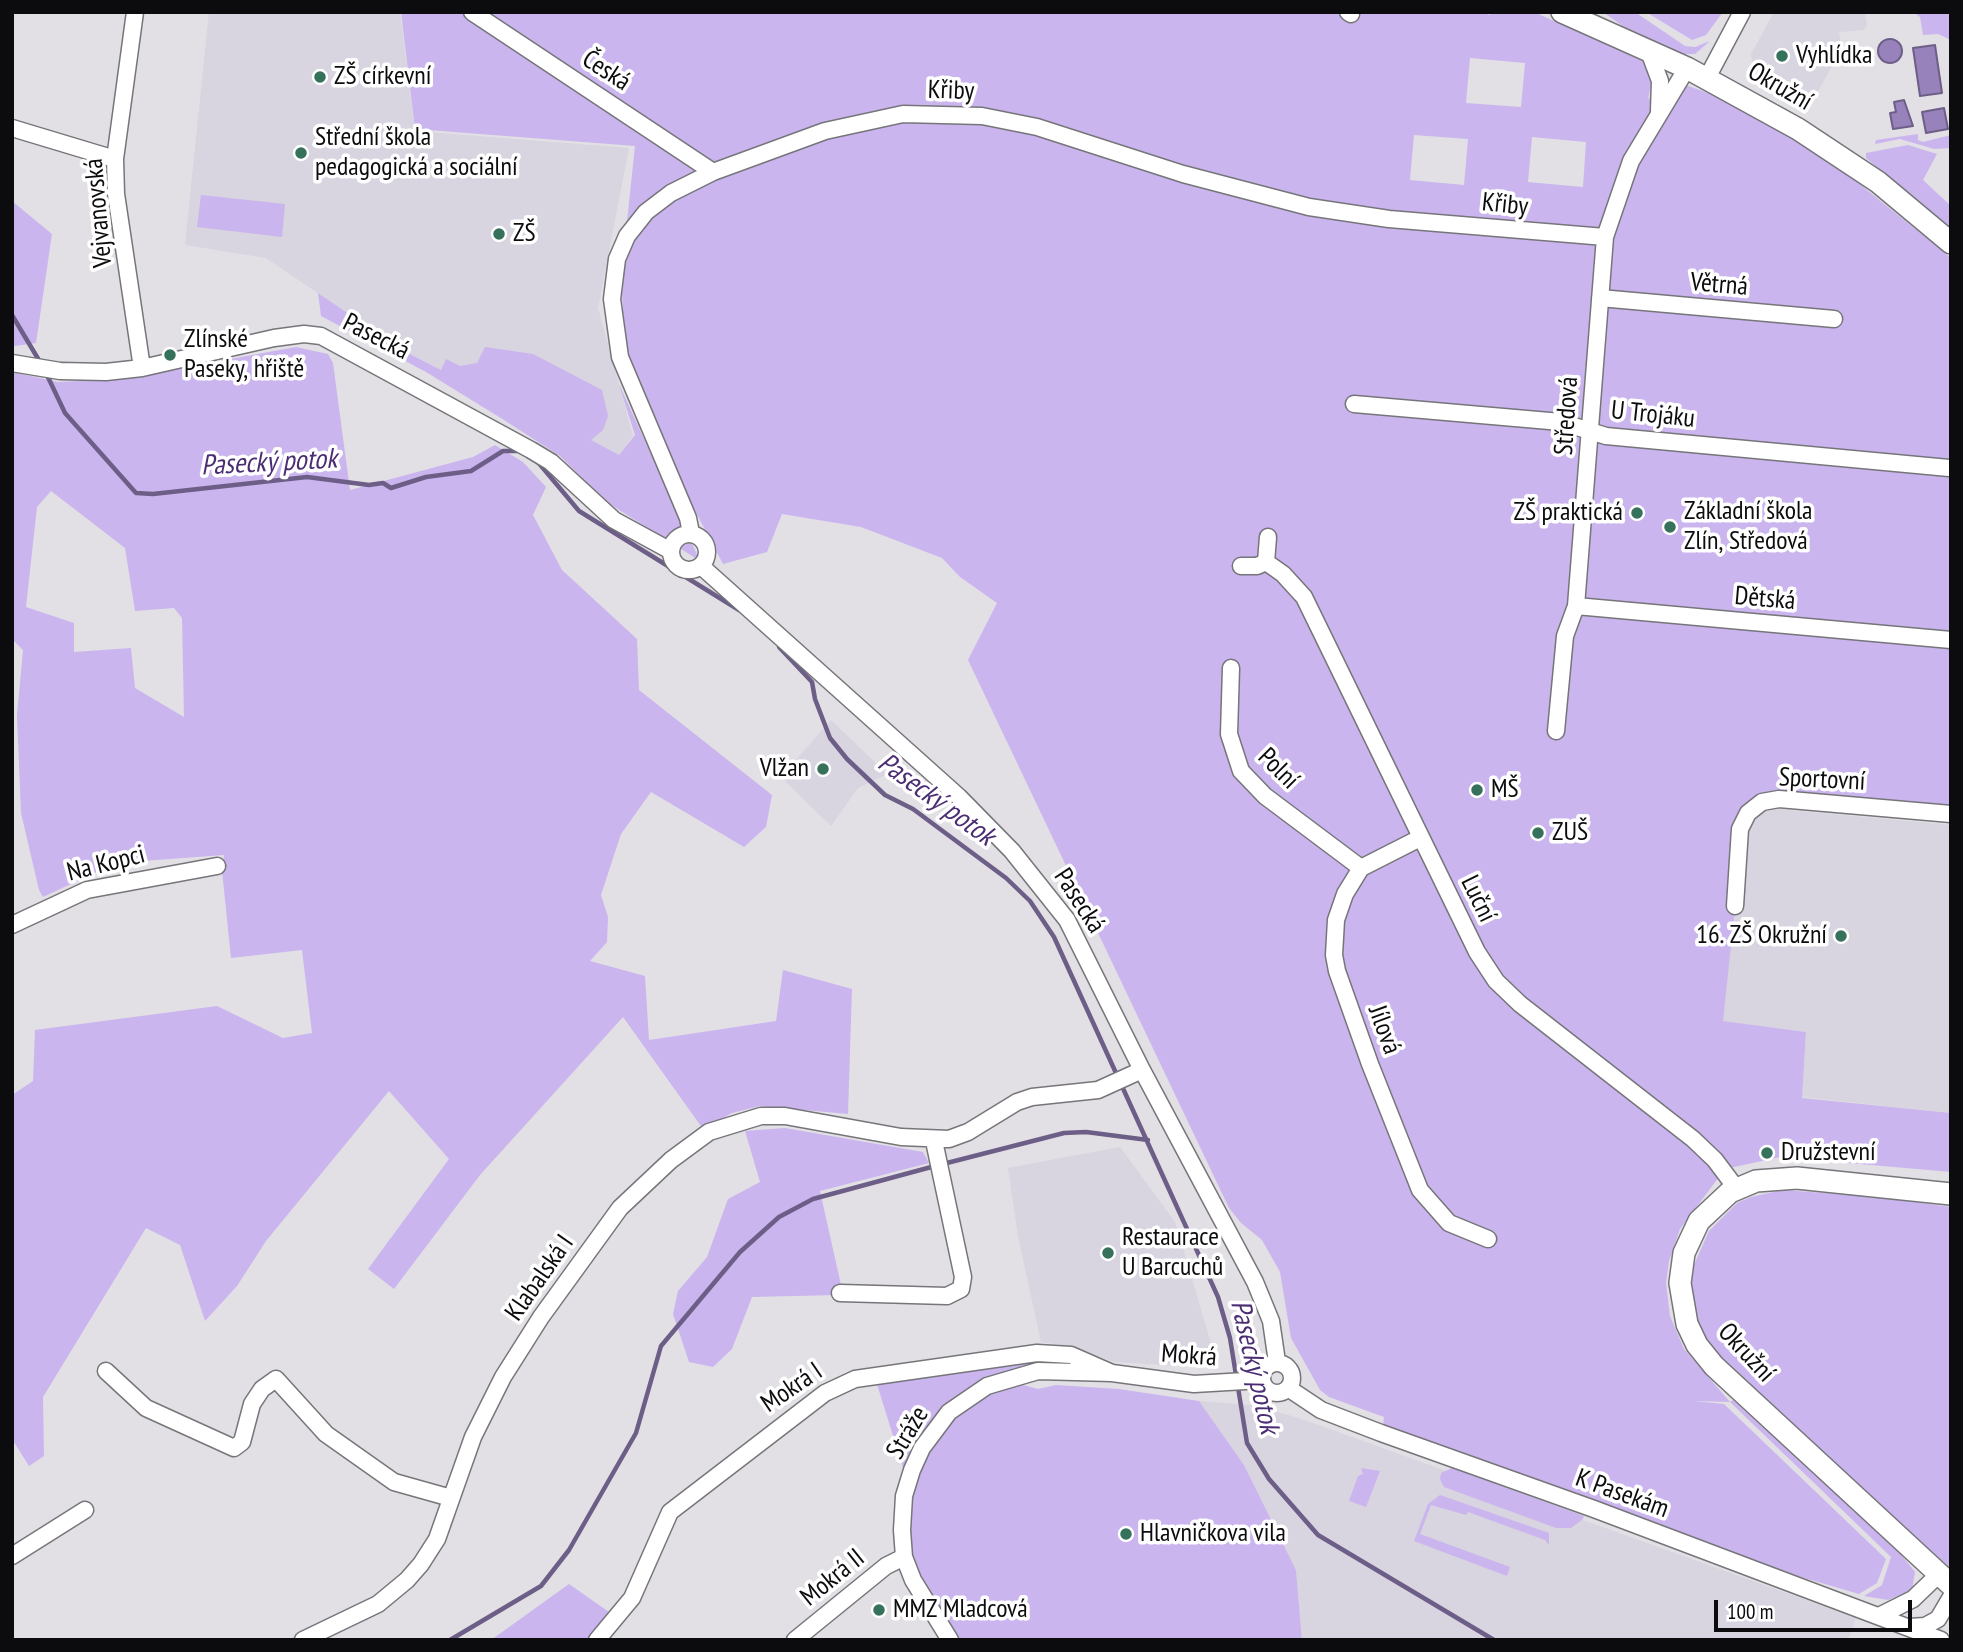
<!DOCTYPE html>
<meta charset="utf-8">
<style>
body{margin:0}
#map{position:relative;width:1963px;height:1652px;overflow:hidden;background:#e2e0e5;font-family:"PT Sans Narrow",sans-serif}
canvas{display:block}
.frame{position:absolute;inset:0;border:14px solid #0c0b0d;pointer-events:none}
.scale{position:absolute;left:1714px;top:1600px;width:198px;height:32px;box-sizing:border-box;border:4px solid #0c0b0d;border-top:0;padding-left:9px;font-size:21px;line-height:24px;white-space:nowrap;color:#0c0b0d;-webkit-text-stroke:5px #fff;paint-order:stroke}
</style>
<div id="map">
<canvas width="1963" height="1652"></canvas>
<div class="frame"></div>
<div class="scale">100 m</div>
</div>
<script>
const c = document.querySelector('canvas').getContext('2d');
c.lineJoin = 'round';
function paint(path, color) { c.fillStyle = color; c.fill(path, 'evenodd'); }
const poly = rows => new Path2D(rows.map(r => 'M' + r).join(''));
function trace(path, color, width, dash) { c.strokeStyle = color; c.lineWidth = width; c.lineCap = dash ? 'butt' : 'round'; c.setLineDash(dash || []); c.stroke(path); }
function label(font, color, halo, rows, align = 'center') {
  c.font = font + ' "PT Sans Narrow",sans-serif'; c.lineWidth = 7; c.setLineDash([]); c.textBaseline = 'middle'; c.strokeStyle = halo; c.fillStyle = color; for (const [text, x, y, turn = 0] of rows) {
    c.save(); c.translate(x, y); c.rotate((+turn || 0) * Math.PI / 180); c.textAlign = isNaN(turn) ? turn : align; if (halo) c.strokeText(text, 0, 0); c.fillText(text, 0, 0); c.restore();
  }
}
const built = poly([
 [209,12,400,12,415,131,629,148,598,308,633,436,616,459,400,349,266,258,185,245],
 [1774,12,1865,12,1867,25,1864,30,1839,32,1842,48,1808,109,1755,74,1751,54],
 [831,720,887,774,858,788,831,826,781,777],
 [1744,806,1951,825,1951,1113,1802,1097,1806,1032,1721,1021],
 [1120,1147,1175,1222,1216,1360,1182,1366,1114,1362,1074,1347,1041,1342,1018,1236,1008,1168],
 [1199,1401,1251,1405,1299,1418,1856,1618,1848,1640,1302,1640,1296,1570,1244,1465]
]);
const green = poly([
 [401,12,1482,12,1490,15,1492,12,1534,12,1642,61,1653,74,1648,100,1663,77,1725,99,1781,130,1846,173,1951,258,1951,822,1746,805,1723,1021,1806,1032,1802,1098,1951,1113,1951,1172,1780,1157,1725,1169,1680,1229,1669,1261,1666,1283,1670,1316,1684,1349,1730,1402,1694,1401,1724,1404,1886,1559,1877,1583,1859,1594,1777,1570,1386,1426,1383,1425,1384,1417,1329,1397,1320,1390,1291,1338,1280,1272,1262,1240,1241,1223,1229,1208,968,660,997,603,960,577,942,558,861,527,782,514,767,552,723,564,627,381,621,278,635,146,415,129],
 [1470,58,1525,63,1521,107,1466,103],
 [1414,135,1468,139,1464,185,1410,180],
 [1532,137,1586,142,1583,187,1528,182],
 [1603,12,1635,12,1685,46,1695,47,1710,41,1695,54,1679,54,1624,27],
 [1646,12,1723,12,1706,35,1692,40],
 [1913,12,1951,12,1951,40,1938,34,1923,35,1920,17],
 [1918,134,1918,140,1923,142,1951,135,1951,148,1934,149,1900,139,1875,144,1876,140],
 [1908,145,1937,154,1923,180,1951,206,1951,229,1866,158,1866,153],
 [201,195,285,204,282,237,197,227],
 [12,201,52,234,36,343,15,346,12,345],
 [318,293,400,349,441,370,446,359,460,366,477,363,485,347,533,354,602,390,608,416,603,430,591,440,619,455,635,435,618,382,700,561,605,501,560,456,504,420,426,372,321,316],
 [296,347,328,354,333,363,350,490,473,457,495,445,523,462,546,487,533,515,562,570,637,639,639,690,772,795,766,827,744,847,651,792,621,834,601,895,608,917,607,942,590,961,645,976,649,1040,776,1021,783,970,852,989,848,1114,760,1106,732,1113,703,1129,623,1017,480,1175,394,1289,368,1269,449,1159,389,1091,266,1241,237,1286,205,1321,180,1245,146,1228,43,1397,44,1456,29,1466,12,1439,12,1095,33,1081,35,1030,217,1006,283,1038,312,1033,302,950,231,958,222,871,224,855,116,863,43,897,39,890,21,813,17,715,23,650,12,639,12,372,58,382,121,379],
 [51,491,125,548,135,611,174,608,182,618,184,717,135,688,131,648,74,652,74,623,26,607,37,507],
 [785,1128,923,1152,929,1163,820,1191,841,1285,837,1295,752,1297,732,1349,713,1367,689,1362,673,1314,678,1291,707,1257,728,1199,760,1182,745,1131],
 [1782,1190,1869,1196,1951,1207,1951,1569,1730,1368,1709,1344,1694,1313,1691,1287,1693,1267,1709,1231,1737,1203,1751,1197],
 [1057,1358,1074,1364,1031,1366,1003,1373,961,1396,904,1471,876,1381],
 [1012,1382,1038,1389,1056,1385,1119,1389,1199,1401,1244,1465,1296,1570,1302,1640,960,1640,920,1575,913,1557,908,1512,914,1482,939,1431,975,1398],
 [1733,1400,1896,1548,1915,1572,1912,1590,1888,1600,1864,1596,1882,1585,1891,1557,1730,1402],
 [1361,1468,1380,1471,1366,1507,1349,1501,1358,1476,1363,1474],
 [1452,1468,1584,1516,1583,1519,1571,1528,1556,1528,1444,1487,1440,1479,1441,1473],
 [1440,1495,1549,1533,1549,1545,1545,1540,1468,1512,1466,1515,1431,1505,1420,1534,1510,1567,1507,1576,1414,1541,1428,1504],
 [569,1584,609,1612,587,1640,491,1640]
]);
const water = poly([
 '1878 51a12 12 0 1 1 24 0a12 12 0 1 1-24 0Z',
 [1935,45,1942,93,1920,96,1913,48,1935,45],
 [1904,100,1913,126,1893,129,1890,113,1896,112,1894,102,1904,100],
 [1944,108,1948,129,1926,133,1922,112,1944,108]
]);
const stream = poly([
 [12,315,40,362],
 [46,373,65,413,136,493,153,494,307,477,369,485,383,483,391,488,426,477,471,471,503,451,517,451],
 [537,461,579,511,739,610],
 [779,647,812,682,815,699,830,738,847,759,885,795,913,809,1006,878,1030,901,1054,937,1218,1297,1230,1338,1247,1443,1269,1479,1318,1535,1494,1640],
 [943,1164,1064,1133,1086,1132,1148,1140],
 [450,1640,541,1586,569,1550,636,1433,661,1346,740,1252,779,1217,813,1199,935,1166]
]);
const street = poly([
 [135,12,115,159,116,194,142,368],
 [472,12,713,172],
 [1348,12,1351,14],
 [1648,49,1660,81,1659,111],
 [1707,78,1742,12],
 [12,128,115,159],
 [1600,298,1834,319],
 [12,363,60,371,106,372,142,368,274,338,304,334,321,336,531,450,551,462,614,520,671,551],
 [1354,404,1561,422,1606,436,1949,468],
 [691,533,688,518,620,357,612,299,617,259,627,236,646,212,671,193,713,172,825,131,903,114,982,116,1037,127,1183,174,1309,207,1389,219,1605,237],
 '671 552a18 18 0 1 1 36 0a18 18 0 1 1-36 0Z',
 [1266,562,1283,574,1304,597,1477,952,1496,981,1520,1004,1693,1139,1715,1160,1736,1188],
 [1266,562,1268,537],
 [701,566,959,797,1012,851,1067,920,1142,1070,1255,1282,1271,1321,1277,1362],
 [1241,566,1257,566,1266,562],
 [1576,606,1951,640],
 [1231,668,1229,734,1241,771,1265,796,1361,868],
 [1556,731,1565,636,1576,606,1605,237,1631,161,1687,68],
 [1420,838,1361,868,1345,894,1336,920,1334,955,1337,971,1370,1064,1420,1190,1449,1223,1488,1239],
 [1735,906,1740,829,1748,813,1762,802,1779,799,1951,814],
 [12,925,87,890,217,866],
 [840,1293,947,1296,961,1289,963,1277,934,1141],
 '1262 1378a15 15 0 1 1 30 0a15 15 0 1 1-30 0Z',
 [106,1371,146,1408,234,1448,242,1442,252,1404,262,1389,276,1379,326,1434,394,1482,451,1498],
 [1288,1388,1321,1410,1381,1433,1594,1509,1941,1640],
 [12,1556,85,1510],
 [1879,1616,1913,1599,1939,1574],
 [1909,1627,1925,1626,1938,1619,1951,1597],
 [303,1640,378,1604,407,1580,421,1564,437,1539,473,1437,503,1377,541,1317,620,1208,671,1160,709,1132,761,1116,785,1116,901,1137,949,1139,968,1132,1017,1102,1032,1097,1098,1090,1142,1070],
 [597,1640,632,1598,670,1512,825,1393,855,1379,1037,1353,1071,1355,1112,1373],
 [795,1640,886,1566,904,1557],
 [950,1640,913,1580,904,1557,902,1530,904,1496,912,1470,922,1448,949,1412,987,1386,1038,1371,1112,1373,1194,1384,1262,1380]
]);
const secondary = poly([
 [1562,12,1687,68,1798,129,1878,182,1951,243],
 [1951,1194,1797,1178,1756,1181,1730,1192,1699,1221,1684,1253,1680,1283,1687,1324,1697,1345,1714,1366,1951,1585]
]);
const markers = [
 [1782,56,7,"#35715b"],
 [320,77,7,"#35715b"],
 [301,153,7,"#35715b"],
 [499,234,7,"#35715b"],
 [170,355,7,"#35715b"],
 [1637,513,7,"#35715b"],
 [1670,527,7,"#35715b"],
 [823,769,7,"#35715b"],
 [1477,790,7,"#35715b"],
 [1538,833,7,"#35715b"],
 [1841,936,7,"#35715b"],
 [1767,1153,7,"#35715b"],
 [1108,1253,7,"#35715b"],
 [1126,1534,7,"#35715b"],
 [879,1610,7,"#35715b"]
];
const poiNames = [
 ["Vyhlídka",1796,56],
 ["ZŠ církevní",334,77],
 ["Střední škola",315,138],
 ["pedagogická a sociální",315,168],
 ["ZŠ",513,234],
 ["Zlínské",184,340],
 ["Paseky, hřiště",184,370],
 ["Základní škola",1684,512],
 ["Zlín, Středová",1684,542],
 ["ZŠ praktická",1623,513,"right"],
 ["Vlžan",809,769,"right"],
 ["MŠ",1491,790],
 ["ZUŠ",1552,833],
 ["16. ZŠ Okružní",1827,936,"right"],
 ["Družstevní",1781,1153],
 ["Restaurace",1122,1238],
 ["U Barcuchů",1122,1268],
 ["Hlavničkova vila",1140,1534],
 ["MMZ Mladcová",893,1610]
];
const streetNames = [
 ["Česká",606,71,33],
 ["Okružní",1780,87,30],
 ["Křiby",951,91,2],
 ["Křiby",1505,205,6],
 ["Vejvanovská",99,213,-95],
 ["Větrná",1719,285,5],
 ["Pasecká",376,337,27],
 ["U Trojáku",1653,415,6],
 ["Středová",1567,416,-86],
 ["Dětská",1765,599,5],
 ["Polní",1278,769,45],
 ["Sportovní",1822,780,3],
 ["Na Kopci",106,864,-14],
 ["Luční",1478,899,64],
 ["Pasecká",1079,901,57],
 ["Jílová",1384,1030,70],
 ["Klabalská I",540,1278,-55],
 ["Okružní",1746,1353,47],
 ["Mokrá",1189,1356,4],
 ["Mokrá I",792,1388,-34],
 ["Stráže",908,1433,-59],
 ["K Pasekám",1622,1494,20],
 ["Mokrá II",833,1578,-39]
];
const waterNames = [
 ["Pasecký potok",269,463,-3],
 ["Pasecký potok",936,800,36],
 ["Pasecký potok",1254,1367,77]
];
paint(built, '#d8d4e0');
paint(green, '#cab5ef');
paint(water, '#9782bb');
trace(water, '#6d5e87', 2);
trace(stream, '#6d5e87', 4.5);
trace(street, '#767579', 19);
trace(secondary, '#767579', 24);
trace(street, '#fff', 16);
trace(secondary, '#fff', 21);
for (const [x, y, r, color] of markers) { const dot = new Path2D(); dot.arc(x, y, r, 0, 2 * Math.PI); c.fillStyle = color; c.fill(dot); trace(dot, '#fff', 2.5); }
label('26px', '#0c0b0d', '#fff', poiNames, 'left');
label('26px', '#0c0b0d', '#fff', streetNames);
label('italic 28px', '#4b2d73', '#fff', waterNames);
</script>
